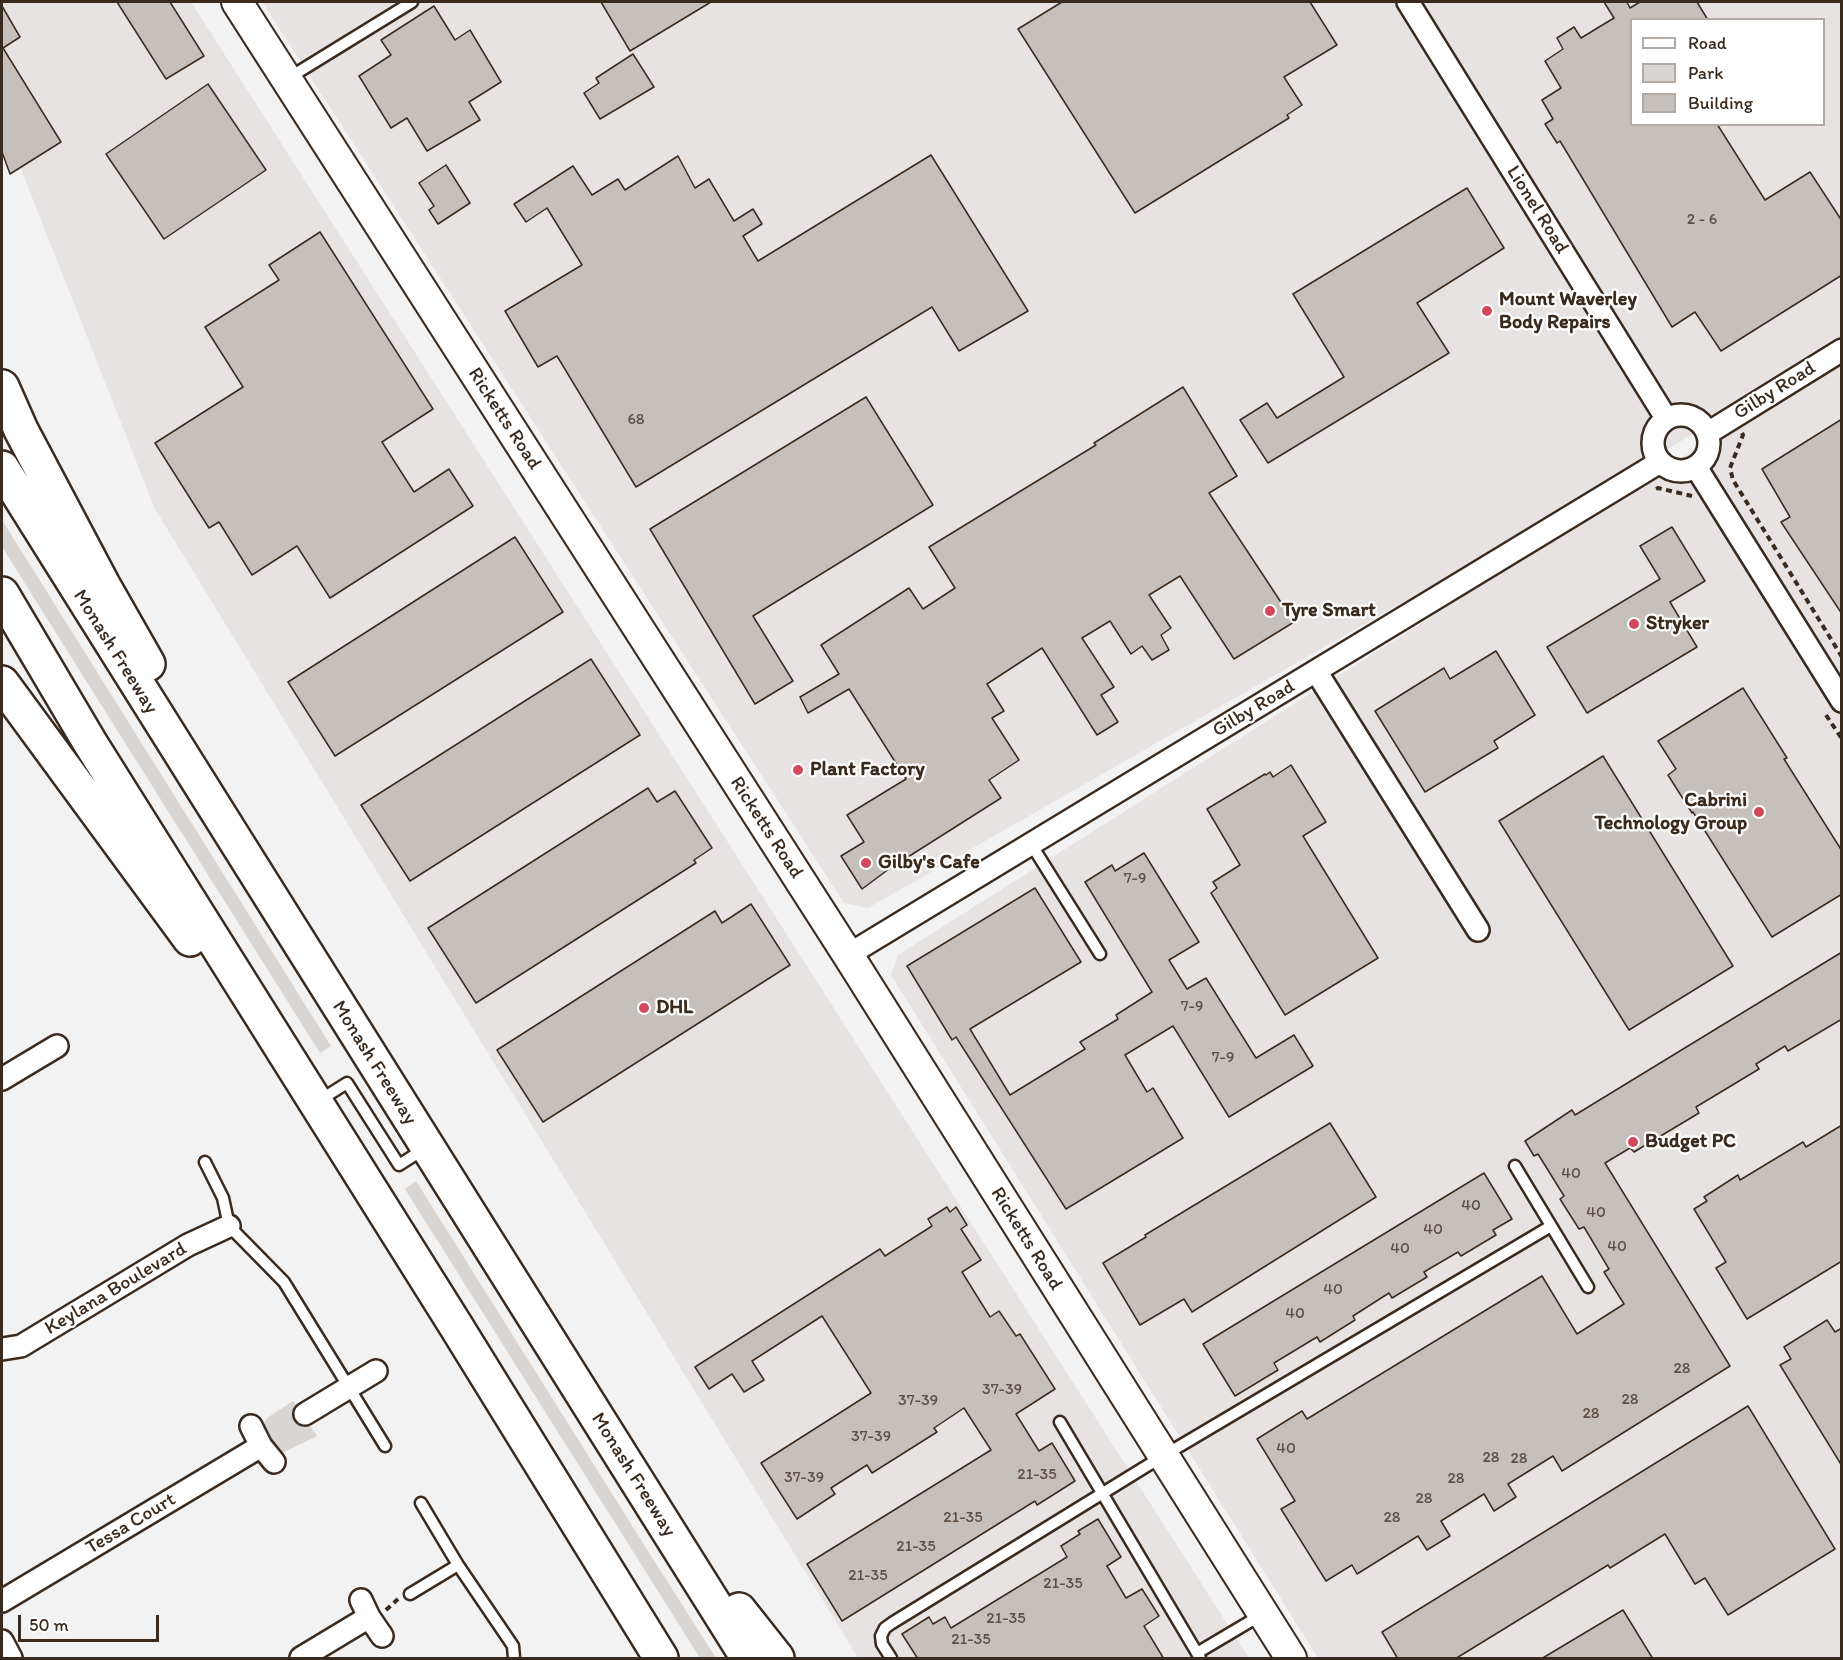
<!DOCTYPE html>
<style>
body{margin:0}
#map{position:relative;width:1843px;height:1660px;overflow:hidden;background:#f3f2f2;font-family:Itim,sans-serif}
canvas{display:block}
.frame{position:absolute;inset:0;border:3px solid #3b2a1e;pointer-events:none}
.legend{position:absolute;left:1630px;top:18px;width:195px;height:108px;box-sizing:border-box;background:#fff;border:2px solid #b1aaa5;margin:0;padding:8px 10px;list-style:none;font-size:18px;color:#3b2a1e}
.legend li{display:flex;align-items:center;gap:12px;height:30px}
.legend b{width:30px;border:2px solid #b1aaa5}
.scale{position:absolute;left:18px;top:1615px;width:141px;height:27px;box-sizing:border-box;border:3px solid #3b2a1e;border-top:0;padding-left:8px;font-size:18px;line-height:21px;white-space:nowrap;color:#3b2a1e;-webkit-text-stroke:4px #fff;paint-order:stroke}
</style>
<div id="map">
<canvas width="1843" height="1660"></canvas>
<div class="frame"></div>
<ul class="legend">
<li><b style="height:8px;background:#fff"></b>Road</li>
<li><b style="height:16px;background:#d8d5d2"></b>Park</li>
<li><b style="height:16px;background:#c6c0bd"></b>Building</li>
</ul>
<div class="scale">50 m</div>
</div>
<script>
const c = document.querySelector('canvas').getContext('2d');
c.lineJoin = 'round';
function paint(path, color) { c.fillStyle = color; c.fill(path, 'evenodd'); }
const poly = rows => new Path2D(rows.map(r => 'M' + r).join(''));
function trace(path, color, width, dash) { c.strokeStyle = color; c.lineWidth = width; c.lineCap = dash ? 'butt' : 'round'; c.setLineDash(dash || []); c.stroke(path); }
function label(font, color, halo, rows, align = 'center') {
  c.font = font + ' Itim,sans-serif'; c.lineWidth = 4.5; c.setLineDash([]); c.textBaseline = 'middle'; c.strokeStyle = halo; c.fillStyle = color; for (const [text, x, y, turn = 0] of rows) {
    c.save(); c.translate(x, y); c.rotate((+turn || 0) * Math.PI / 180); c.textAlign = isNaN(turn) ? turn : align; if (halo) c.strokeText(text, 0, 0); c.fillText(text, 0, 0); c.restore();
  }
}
const built = poly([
 [2,2,191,2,1249,1658,858,1658,155,509,2,121],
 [262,2,1841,2,1841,344,1632,471,868,908,844,903],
 [1632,20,1824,20,1824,124,1632,124],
 [1841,357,1841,1658,1318,1658,891,975,898,955]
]);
const green = poly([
 [2,520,331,1046,320,1053,2,547],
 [416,1181,648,1551,716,1658,700,1658,405,1189],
 [293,1401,317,1436,276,1456,259,1430,267,1418]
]);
const building = poly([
 [117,2,170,2,204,56,166,79,117,2],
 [601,2,711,2,630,51,601,2],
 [1062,2,1310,2,1337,45,1284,77,1302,105,1287,115,1289,118,1135,213,1018,29,1062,2],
 [1604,2,1627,2,1630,8,1640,2,1697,2,1708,20,1632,20,1632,124,1717,124,1765,200,1810,172,1842,221,1842,275,1721,351,1695,312,1672,327,1560,141,1557,143,1545,124,1553,119,1542,100,1561,88,1545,61,1563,49,1557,38,1574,27,1581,38,1614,18,1604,2],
 [2,6,20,37,3,48,61,142,10,174,2,152,2,6],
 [434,6,455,40,470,30,501,82,469,102,480,120,427,151,407,118,391,128,359,76,391,55,381,40,434,6],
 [633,54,654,87,600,119,584,93,599,83,596,78,633,54],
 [208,84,266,170,164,239,106,154,208,84],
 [931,155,1028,311,959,351,932,307,636,487,557,356,538,367,505,311,582,265,547,208,526,222,514,204,573,166,592,195,618,179,625,190,678,156,695,188,709,179,734,221,753,209,762,224,743,236,758,261,931,155],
 [446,165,470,203,438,224,429,210,434,206,419,183,446,165],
 [1467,188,1504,248,1417,303,1449,353,1268,463,1240,420,1267,403,1277,418,1344,377,1293,294,1467,188],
 [320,232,433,409,382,442,414,492,449,469,473,506,330,598,297,546,252,575,219,522,209,528,155,443,243,387,205,327,279,280,269,265,320,232],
 [1183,387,1237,476,1209,493,1294,622,1234,659,1180,576,1149,595,1171,628,1161,635,1169,650,1152,660,1142,646,1131,654,1110,621,1082,638,1114,687,1101,695,1118,722,1097,735,1042,648,987,684,1004,711,992,718,1019,760,989,780,1001,798,889,869,862,889,841,856,864,842,847,815,906,779,849,689,808,713,800,697,839,674,821,645,909,588,923,609,955,588,929,547,1096,445,1094,443,1183,387],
 [866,397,933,505,753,616,793,681,755,704,650,529,866,397],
 [1842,419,1842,614,1781,522,1790,517,1762,469,1842,419],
 [1672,527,1705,581,1670,602,1697,647,1587,713,1547,647,1660,579,1640,546,1672,527],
 [515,537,563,612,335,756,288,682,515,537],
 [1496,651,1535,715,1494,741,1498,748,1425,792,1375,711,1444,668,1450,679,1496,651],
 [591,659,640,735,410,881,361,805,591,659],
 [1743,688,1787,758,1784,759,1842,851,1842,894,1772,937,1693,812,1692,813,1668,775,1676,769,1658,741,1743,688],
 [1603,756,1733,966,1629,1030,1499,821,1603,756],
 [1291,765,1326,822,1303,836,1378,958,1285,1015,1211,893,1217,888,1213,882,1240,865,1207,809,1265,774,1266,775,1270,772,1273,777,1291,765],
 [648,788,657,802,675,791,712,848,694,860,696,863,476,1003,428,928,648,788],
 [1144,853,1199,942,1169,960,1187,989,1206,978,1256,1058,1294,1035,1313,1066,1229,1117,1173,1026,1125,1055,1147,1092,1153,1088,1183,1138,1066,1209,956,1037,952,1040,907,966,1035,888,1081,962,970,1029,1010,1095,1085,1049,1080,1042,1118,1019,1116,1015,1152,992,1085,882,1112,865,1115,871,1144,853],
 [751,904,790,965,543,1122,497,1050,715,911,722,923,751,904],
 [1842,952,1842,1019,1788,1051,1785,1046,1756,1064,1759,1069,1696,1107,1699,1113,1634,1152,1630,1148,1605,1163,1730,1366,1562,1471,1553,1456,1508,1484,1516,1497,1494,1511,1484,1494,1441,1521,1450,1536,1427,1550,1418,1536,1357,1574,1352,1565,1326,1581,1281,1509,1295,1501,1257,1439,1302,1411,1307,1419,1542,1276,1577,1334,1624,1304,1604,1272,1609,1269,1584,1227,1579,1229,1560,1199,1564,1196,1538,1154,1534,1156,1525,1141,1572,1110,1575,1115,1842,952],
 [1330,1123,1376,1197,1192,1312,1184,1299,1140,1325,1103,1263,1146,1237,1145,1235,1330,1123],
 [1842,1125,1842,1261,1747,1319,1716,1268,1726,1262,1694,1209,1707,1201,1704,1197,1738,1175,1740,1180,1803,1142,1806,1147,1842,1125],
 [1484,1173,1512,1219,1493,1230,1496,1235,1461,1256,1458,1252,1424,1272,1427,1277,1392,1298,1389,1293,1353,1316,1355,1320,1320,1342,1317,1337,1274,1363,1278,1370,1235,1396,1203,1344,1484,1173],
 [947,1207,950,1212,956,1207,967,1225,961,1229,981,1260,962,1272,990,1317,999,1311,1016,1336,1020,1334,1055,1389,1016,1414,1039,1451,1052,1443,1075,1481,1037,1505,1035,1501,842,1621,807,1564,991,1450,964,1408,934,1428,937,1432,872,1473,867,1465,831,1488,835,1494,797,1519,761,1463,871,1393,822,1316,752,1361,764,1380,744,1392,732,1374,709,1389,695,1367,880,1249,885,1256,932,1226,928,1219,947,1207],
 [1827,1320,1835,1332,1842,1328,1842,1466,1780,1365,1791,1359,1784,1347,1827,1320],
 [1748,1406,1835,1549,1728,1615,1705,1578,1695,1584,1665,1534,1610,1568,1608,1565,1455,1659,1398,1659,1382,1632,1748,1406],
 [1098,1519,1121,1557,1107,1566,1126,1598,1142,1589,1159,1616,1144,1626,1164,1659,918,1659,902,1634,929,1617,933,1624,945,1617,951,1628,1067,1557,1061,1546,1080,1534,1078,1531,1098,1519],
 [1623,1610,1653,1659,1541,1659,1623,1610]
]);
const path = poly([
 [1742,433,1743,435,1730,468,1733,480,1842,657],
 [1656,489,1658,488,1692,496],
 [1826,715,1842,739],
 [386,1610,398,1599]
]);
const lane = poly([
 [287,79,412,2],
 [1031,844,1100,954],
 [317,1102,347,1083,399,1165,424,1149],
 [205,1162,223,1198,229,1226,284,1282,385,1446],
 [1515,1166,1588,1287],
 [1060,1422,1200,1658],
 [421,1503,458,1565],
 [410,1594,458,1565,513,1646,514,1658],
 [1197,1653,1261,1615],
 [891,1658,882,1644,881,1636,885,1628,892,1623,1163,1456,1551,1226]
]);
const street = poly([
 [1408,2,1666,418],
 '1653 443a28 28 0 1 1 56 0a28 28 0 1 1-56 0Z',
 [1708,433,1842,350],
 [1696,467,1842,701],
 [1316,671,1478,930],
 [848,955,1660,462],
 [2,1079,57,1046],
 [2,1349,21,1346,188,1245,229,1226],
 [305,1414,376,1371],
 [251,1426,261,1446,274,1462],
 [361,1600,369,1617,382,1636],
 [2,1601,261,1446],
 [2,1641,11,1658],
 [301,1658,369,1617]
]);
const secondary = poly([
 [237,2,848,955,1291,1658]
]);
const highway = poly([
 [2,387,21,430,103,585,148,664],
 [2,468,748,1658],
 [2,594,89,741,456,1326,661,1658],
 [2,683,190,939],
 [739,1610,777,1658]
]);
const markers = [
 [1487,311,6,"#d1495b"],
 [1270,611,6,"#d1495b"],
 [1634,624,6,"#d1495b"],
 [798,770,6,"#d1495b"],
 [1759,812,6,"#d1495b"],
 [866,863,6,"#d1495b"],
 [644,1008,6,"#d1495b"],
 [1633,1142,6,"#d1495b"]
];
const numberNames = [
 ["2 - 6",1702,220],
 ["68",636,420],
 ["7-9",1135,879],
 ["7-9",1192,1007],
 ["7-9",1223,1058],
 ["40",1571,1174],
 ["40",1471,1206],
 ["40",1596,1213],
 ["40",1433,1230],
 ["40",1617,1247],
 ["40",1400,1249],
 ["40",1333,1290],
 ["40",1295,1314],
 ["28",1682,1369],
 ["37-39",1002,1390],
 ["28",1630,1400],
 ["37-39",918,1401],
 ["28",1591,1414],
 ["37-39",871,1437],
 ["40",1286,1449],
 ["28",1491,1458],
 ["28",1519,1459],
 ["21-35",1037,1475],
 ["37-39",804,1478],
 ["28",1456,1479],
 ["28",1424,1499],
 ["21-35",963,1518],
 ["28",1392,1518],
 ["21-35",916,1547],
 ["21-35",868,1576],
 ["21-35",1063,1584],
 ["21-35",1006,1619],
 ["21-35",971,1640]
];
const streetNames = [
 ["Lionel Road",1537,210,58],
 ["Gilby Road",1775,391,-32],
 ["Ricketts Road",504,419,57],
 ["Monash Freeway",115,652,58],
 ["Gilby Road",1254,709,-31],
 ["Ricketts Road",766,828,57],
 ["Monash Freeway",374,1063,58],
 ["Ricketts Road",1026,1239,58],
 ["Keylana Boulevard",116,1289,-31],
 ["Monash Freeway",633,1475,58],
 ["Tessa Court",131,1524,-31]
];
const poiNames = [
 ["Mount Waverley",1499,300],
 ["Body Repairs",1499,323],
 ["Tyre Smart",1282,611],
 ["Stryker",1646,624],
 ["Plant Factory",810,770],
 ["Cabrini",1747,801,"right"],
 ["Technology Group",1747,824,"right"],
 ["Gilby's Cafe",878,863],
 ["DHL",656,1008],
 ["Budget PC",1645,1142]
];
paint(built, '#e6e3e2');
paint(green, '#d8d5d2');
paint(building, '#c6c0bd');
trace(building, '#3b2a1e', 1.5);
trace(lane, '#3b2a1e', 15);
trace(street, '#3b2a1e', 26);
trace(secondary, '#3b2a1e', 34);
trace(highway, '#3b2a1e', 38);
trace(path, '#3b2a1e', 4, [6, 4.5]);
trace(lane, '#fff', 10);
trace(street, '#fff', 21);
trace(secondary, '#fff', 30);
trace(highway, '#fff', 33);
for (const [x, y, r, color] of markers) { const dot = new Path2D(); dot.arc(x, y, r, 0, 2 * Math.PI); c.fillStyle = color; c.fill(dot); trace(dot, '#fff', 2); }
label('16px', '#5e5046', null, numberNames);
label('20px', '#3b2a1e', '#fff', streetNames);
label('bold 20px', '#3b2a1e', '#fff', poiNames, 'left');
</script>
